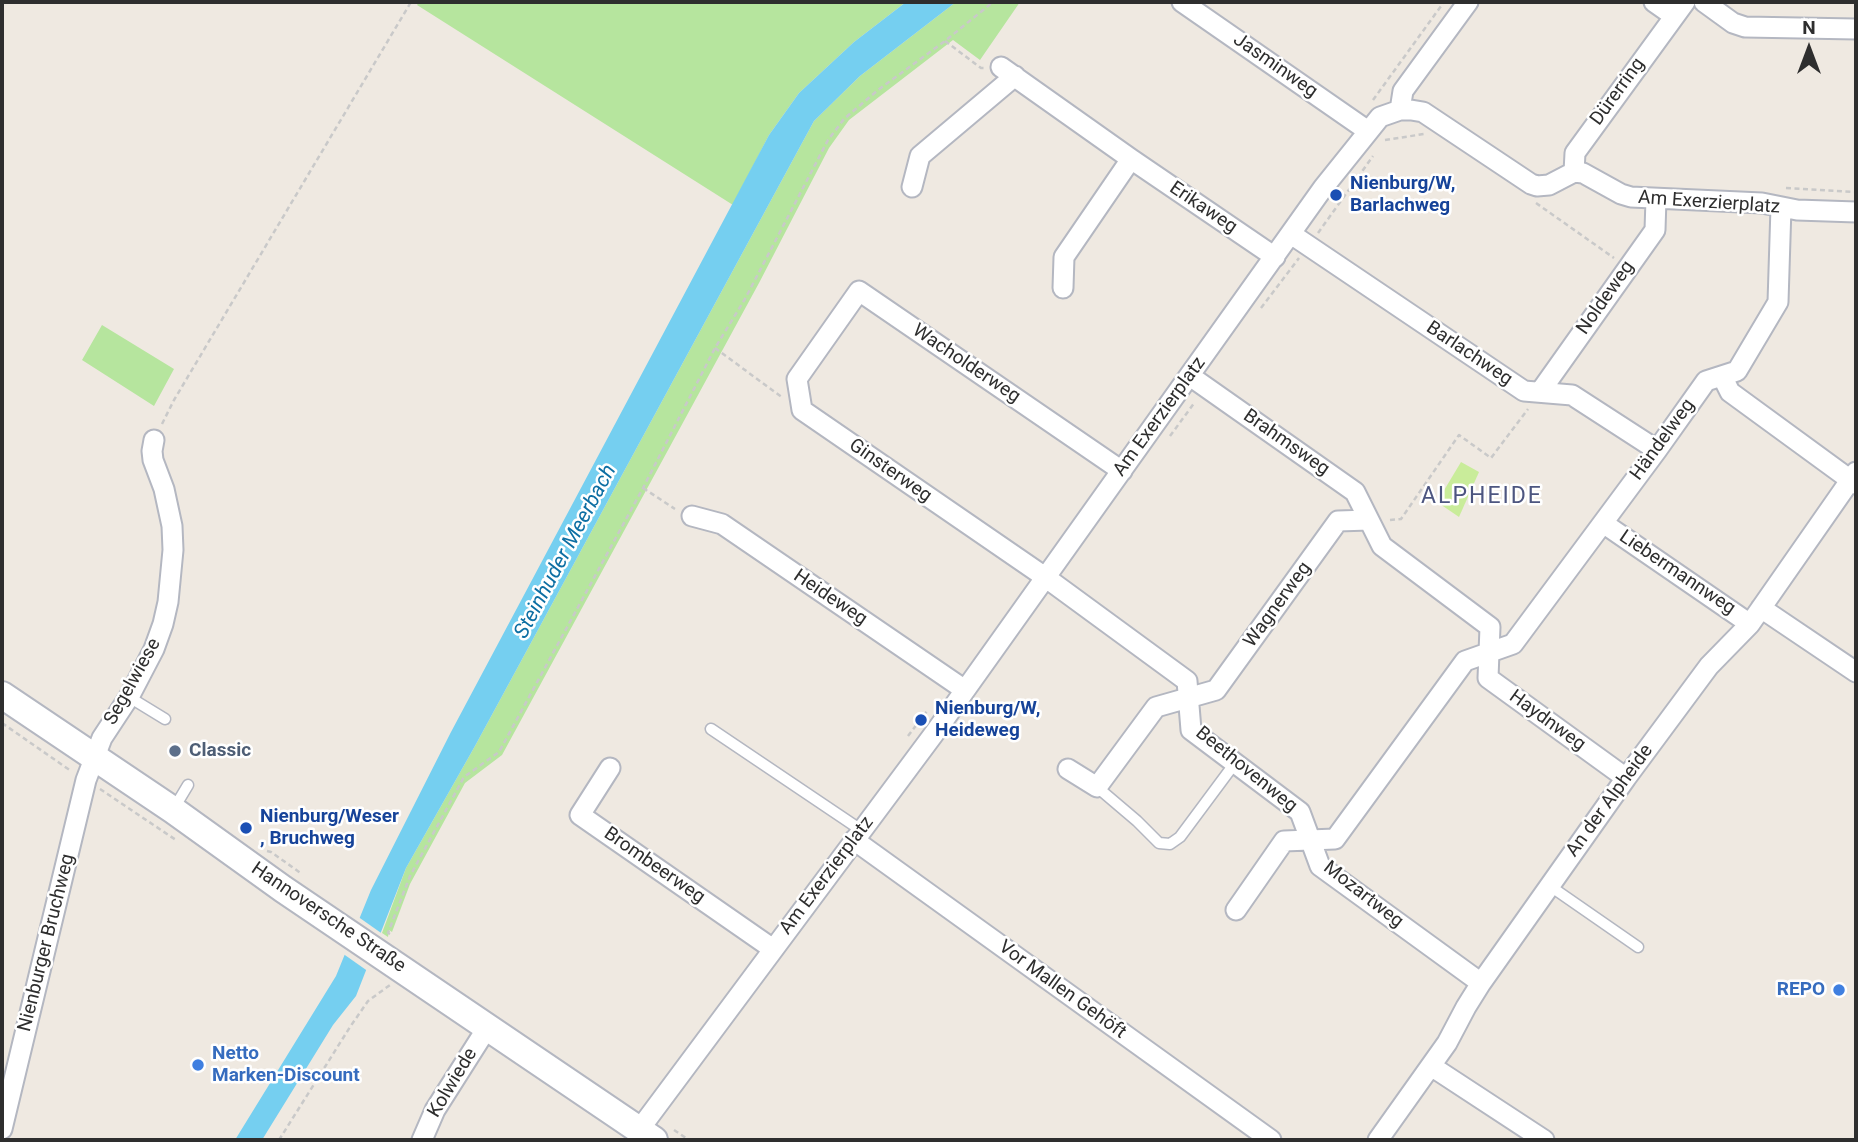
<!DOCTYPE html>
<meta charset="utf-8">
<style>
body{margin:0}
#map{position:relative;width:1858px;height:1142px;overflow:hidden;background:#efe9e1;font-family:Roboto,sans-serif}
canvas{display:block}
.frame{position:absolute;inset:0;border:4px solid #2e2e2e;pointer-events:none}
.north{position:absolute;left:1774px;top:14px;width:70px;height:70px;-webkit-text-stroke:5px #fff;paint-order:stroke;rotate:0deg;font-size:19px;font-weight:700;line-height:28px;text-align:center;color:#2e2e2e}
.north::after{content:'';display:block;margin:auto;width:24px;height:32px;background:#2e2e2e;clip-path:polygon(50% 0,100% 100%,50% 72%,0 100%)}
</style>
<div id="map">
<canvas width="1858" height="1142"></canvas>
<div class="frame"></div>
<div class="north">N</div>
</div>
<script>
const c = document.querySelector('canvas').getContext('2d');
c.lineJoin = 'round';
function paint(path, color) { c.fillStyle = color; c.fill(path, 'evenodd'); }
const poly = rows => new Path2D(rows.map(r => 'M' + r).join(''));
function trace(path, color, width, dash) { c.strokeStyle = color; c.lineWidth = width; c.lineCap = dash ? 'butt' : 'round'; c.setLineDash(dash || []); c.stroke(path); }
function label(font, color, halo, rows, align = 'center') {
  c.font = font + ' Roboto,sans-serif'; c.lineWidth = 5; c.setLineDash([]); c.textBaseline = 'middle'; c.strokeStyle = halo; c.fillStyle = color; for (const [text, x, y, turn = 0] of rows) {
    c.save(); c.translate(x, y); c.rotate((+turn || 0) * Math.PI / 180); c.textAlign = isNaN(turn) ? turn : align; if (halo) c.strokeText(text, 0, 0); c.fillText(text, 0, 0); c.restore();
  }
}
const green = poly([
 [419,2,906,2,854,42,799,93,769,135,733,205,417,5],
 [956,2,1020,2,980,60,953,40,849,120,829,148,759,283,502,755,465,783,410,884,392,932,389,930,388,937,382,933,406,868,475,746,814,121,860,76],
 [102,325,174,369,154,406,82,360]
]);
const pitch = poly([
 [1461,462,1479,472,1459,517,1437,502]
]);
const water = poly([
 [906,2,956,2,860,76,814,121,475,746,406,868,356,996,333,1025,262,1140,235,1140,336,976,371,890,451,732,769,135,799,93,854,42]
]);
const pier = poly([
 [357,916,384,935,369,972,342,953]
]);
const path = poly([
 [945,41,981,68,984,68],
 [1373,100,1444,2],
 [1385,140,1424,134],
 [1786,188,1856,192],
 [1536,203,1614,258],
 [1318,233,1373,156],
 [1261,308,1299,258],
 [715,348,783,398],
 [162,424,174,400,411,2],
 [1170,436,1195,402],
 [643,488,675,509],
 [1390,520,1401,519,1459,435,1491,458,1528,409],
 [2,723,71,771],
 [908,736,927,711],
 [100,789,176,840],
 [267,851,271,852,302,874],
 [390,934,388,933,410,876,464,777,499,752,643,488,715,348,745,299,828,140,844,119,878,90,945,41,993,2],
 [674,1130,689,1140],
 [279,1140,350,1027,368,1001,390,985]
]);
const lane = poly([
 [129,697,165,719],
 [711,729,861,830],
 [1097,787,1137,821,1159,843,1170,844,1180,837,1235,763],
 [173,810,188,785],
 [1550,886,1638,947]
]);
const street = poly([
 [1182,2,1368,131],
 [1654,2,1674,16],
 [1704,2,1733,23,1745,27,1856,29],
 [1001,67,1131,159,1275,257],
 [1400,110,1403,91,1468,2],
 [1574,172,1575,153,1685,2],
 [912,187,920,156,1015,76],
 [1291,234,1524,391,1572,395,1657,450],
 [1063,288,1064,257,1131,159],
 [1190,376,1355,492,1382,546,1490,627,1488,678,1626,778],
 [1722,376,1730,392,1856,484],
 [1540,392,1655,230,1656,199],
 [1122,471,859,291,797,379,802,410,1045,577,1187,681,1191,730,1300,812,1320,866,1481,983],
 [692,516,722,524,965,690],
 [1603,523,1750,624],
 [1761,608,1856,672],
 [610,768,580,815,773,949],
 [1068,769,1097,787,1156,707,1216,690,1338,521,1369,520],
 [854,840,1271,1140],
 [1236,910,1284,841,1335,839,1465,661,1513,644,1657,450,1706,381,1737,371,1778,302,1781,207],
 [1431,1066,1544,1140],
 [2,1129,86,780,102,738,129,697,154,649,163,624,168,602,173,550,172,526,164,489,153,460,152,451,154,440],
 [639,1130,936,731,1323,188,1380,117,1400,110,1411,110,1423,112,1531,184,1537,186,1549,185,1574,172,1583,173,1621,194,1631,197,1762,203,1797,210,1856,212],
 [422,1140,435,1110,487,1028],
 [1378,1140,1447,1043,1466,1007,1481,983,1626,778,1709,666,1750,624,1856,472]
]);
const secondary = poly([
 [2,695,173,810,283,889,654,1140]
]);
const markers = [
 [1336,195,7,"#1a4fb4"],
 [921,720,7,"#1a4fb4"],
 [175,751,7,"#5c6f8a"],
 [246,828,7,"#1a4fb4"],
 [1839,990,7,"#3f7fe0"],
 [198,1065,7,"#3f7fe0"]
];
const streetNames = [
 ["Jasminweg",1275,66,35],
 ["Dürerring",1618,92,-54],
 ["Am Exerzierplatz",1709,203,4],
 ["Erikaweg",1203,208,34],
 ["Noldeweg",1606,298,-55],
 ["Barlachweg",1469,354,34],
 ["Wacholderweg",966,364,34],
 ["Am Exerzierplatz",1160,417,-54],
 ["Händelweg",1663,440,-54],
 ["Brahmsweg",1286,443,35],
 ["Ginsterweg",890,471,35],
 ["Liebermannweg",1677,573,34],
 ["Heideweg",830,598,34],
 ["Wagnerweg",1278,605,-54],
 ["Segelwiese",133,682,-61],
 ["Haydnweg",1547,721,36],
 ["Beethovenweg",1246,770,39],
 ["An der Alpheide",1610,801,-54],
 ["Brombeerweg",654,866,35],
 ["Am Exerzierplatz",827,876,-53],
 ["Mozartweg",1363,895,38],
 ["Hannoversche Straße",328,918,34],
 ["Nienburger Bruchweg",47,943,-76],
 ["Vor Mallen Gehöft",1062,990,36],
 ["Kolwiede",453,1083,-59]
];
const transitNames = [
 ["Nienburg/W,",1350,184],
 ["Barlachweg",1350,206],
 ["Nienburg/W,",935,709],
 ["Heideweg",935,731],
 ["Nienburg/Weser",260,817],
 [", Bruchweg",260,839]
];
const serviceNames = [
 ["Classic",189,751]
];
const shopNames = [
 ["REPO",1825,990],
 ["Netto",212,1054,"left"],
 ["Marken-Discount",212,1076,"left"]
];
const waterNames = [
 ["Steinhuder Meerbach",566,552,-62]
];
const quarterNames = [
 ["ALPHEIDE",1482,497]
];
paint(green, '#b6e59e');
paint(pitch, '#c9ec9a');
paint(water, '#75cff0');
paint(pier, '#efe9e1');
trace(lane, '#b4b7c1', 13);
trace(street, '#b4b7c1', 23);
trace(secondary, '#b4b7c1', 30);
trace(path, '#c9c9c9', 2.5, [5, 3.5]);
trace(lane, '#fff', 10);
trace(street, '#fff', 19);
trace(secondary, '#fff', 26);
for (const [x, y, r, color] of markers) { const dot = new Path2D(); dot.arc(x, y, r, 0, 2 * Math.PI); c.fillStyle = color; c.fill(dot); trace(dot, '#fff', 2.5); }
label('19px', '#2e2e2e', '#fff', streetNames);
label('bold 19px', '#164399', '#fff', transitNames, 'left');
label('bold 19px', '#4e5e75', '#fff', serviceNames, 'left');
label('bold 19px', '#366cbe', '#fff', shopNames, 'right');
label('italic 21px', '#0d6fa3', '#fff', waterNames);
c.letterSpacing = '2px';
label('23px', '#4d5680', '#fff', quarterNames);
c.letterSpacing = '0px';
</script>
